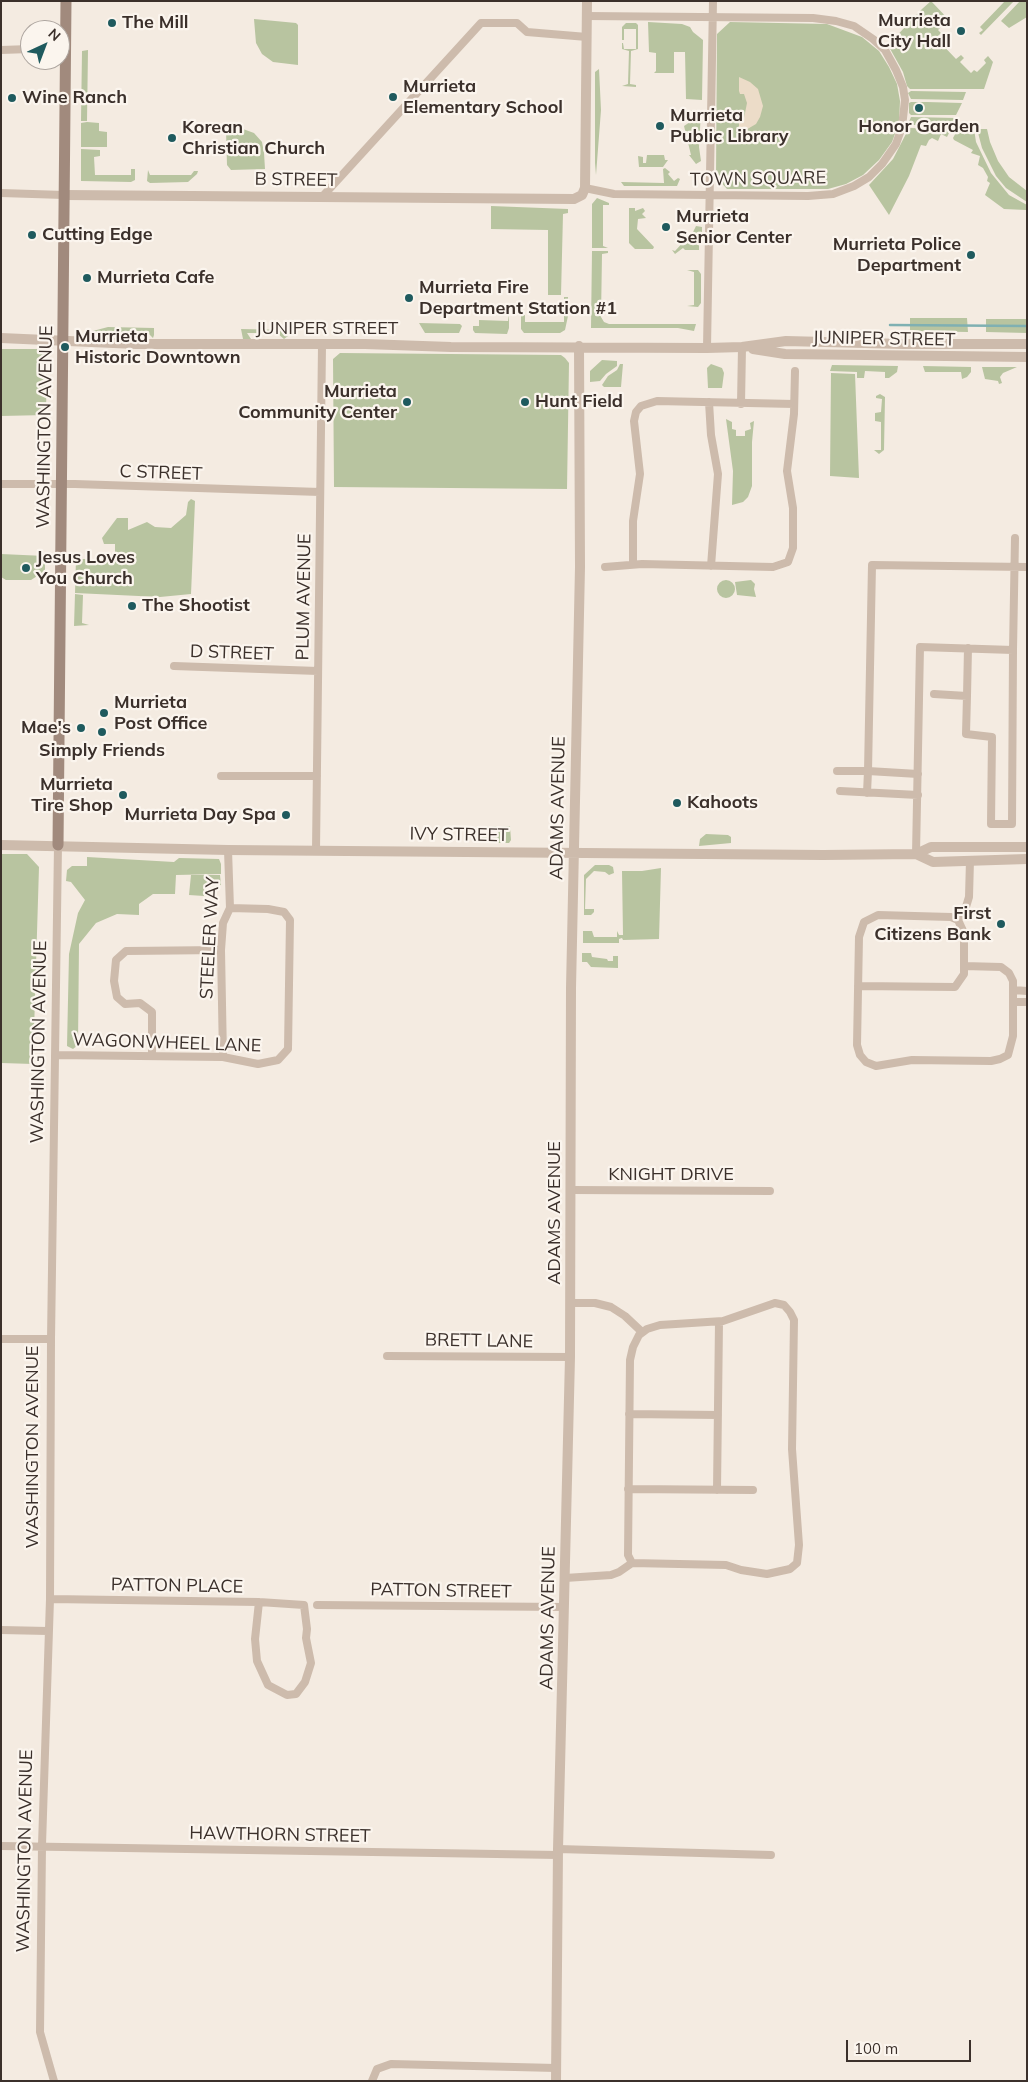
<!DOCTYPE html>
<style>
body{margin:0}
#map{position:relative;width:1028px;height:2082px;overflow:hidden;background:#f4ebe1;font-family:Mulish,sans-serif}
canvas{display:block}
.frame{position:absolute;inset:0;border:2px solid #3b302b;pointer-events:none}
.north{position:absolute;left:20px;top:20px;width:50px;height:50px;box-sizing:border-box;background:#fbf5ee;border:1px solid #aea6a0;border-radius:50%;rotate:43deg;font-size:14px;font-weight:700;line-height:20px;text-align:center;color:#3b302b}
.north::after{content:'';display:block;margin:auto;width:18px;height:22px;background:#1f5a5e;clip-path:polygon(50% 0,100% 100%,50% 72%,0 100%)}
.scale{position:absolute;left:846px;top:2040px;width:125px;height:22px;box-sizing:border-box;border:2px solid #3b302b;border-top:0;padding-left:6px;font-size:15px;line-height:18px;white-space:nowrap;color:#3b302b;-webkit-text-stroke:4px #fbf5ee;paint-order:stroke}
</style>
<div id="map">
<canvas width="1028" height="2082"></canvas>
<div class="frame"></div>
<div class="north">N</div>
<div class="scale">100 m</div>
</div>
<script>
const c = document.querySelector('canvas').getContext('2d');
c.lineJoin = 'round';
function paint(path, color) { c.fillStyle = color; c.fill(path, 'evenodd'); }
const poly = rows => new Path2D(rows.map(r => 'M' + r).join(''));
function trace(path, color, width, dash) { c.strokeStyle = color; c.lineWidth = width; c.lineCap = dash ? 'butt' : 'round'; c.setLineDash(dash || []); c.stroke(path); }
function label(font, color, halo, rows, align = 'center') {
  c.font = font + ' Mulish,sans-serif'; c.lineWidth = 4.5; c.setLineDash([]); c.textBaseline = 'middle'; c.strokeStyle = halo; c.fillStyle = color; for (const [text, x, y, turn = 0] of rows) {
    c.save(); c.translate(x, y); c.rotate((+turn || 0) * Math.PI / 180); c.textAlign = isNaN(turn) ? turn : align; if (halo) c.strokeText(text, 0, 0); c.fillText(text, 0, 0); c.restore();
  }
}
const green = poly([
 [931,1,952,23,947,27,943,25,938,30,941,33,936,38,956,59,961,55,964,58,960,62,971,73,974,70,977,72,986,63,984,60,988,56,993,62,984,89,910,89,907,86,903,72,888,45,922,9],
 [1005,1,1014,1,981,35,979,33,983,30,980,27],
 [1020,1,1027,1,1027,17,1009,28,1001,21],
 [254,19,296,23,298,25,298,65,273,62,262,54,256,43],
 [648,22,682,24,690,27,693,32,703,40,702,100,686,99,685,52,674,52,674,73,654,73,656,71,656,53,649,52],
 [730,22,827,24,862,37,879,51,889,67,897,84,900,101,899,123,892,142,879,160,863,175,846,184,828,189,727,189,716,177,717,34],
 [626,23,636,23,638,25,638,49,631,51,630,84,636,85,636,87,622,86,628,84,629,51,622,49,622,43,623,43,624,49,636,49,636,29,624,29,624,40,622,40,622,27],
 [88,50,87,121,81,121,82,51],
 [599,69,601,110,596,175,595,163,595,72],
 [911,91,966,92,963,100,911,99,908,93],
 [911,102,927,102,962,103,956,115,911,115,909,113,909,103],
 [689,110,701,111,699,147,701,161,696,164,689,155,691,155,684,126,690,122,692,118],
 [911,117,955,118,952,125,910,125,908,124],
 [87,122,99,123,99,131,107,132,107,147,81,147,81,123],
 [909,128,951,129,947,137,941,134,938,141,932,138,929,140,926,146,921,145,909,176,889,215,869,185,893,159],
 [243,129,254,133,262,142,264,153,265,169,231,170,227,165,226,130],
 [958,129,974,129,976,142,991,173,1009,195,1027,205,1027,230,1026,210,1004,209,985,195,990,183,987,181,988,177,983,168,978,165,980,156,971,153,973,150,954,140,953,138],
 [977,129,987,129,990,142,998,161,1009,177,1027,191,1027,202,1006,188,996,176,982,148],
 [81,149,100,150,100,156,94,157,95,175,131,175,131,169,135,169,135,180,131,182,81,181],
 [647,155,664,155,665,160,668,160,663,167,639,167,638,156,643,157,643,163,646,163],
 [665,168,670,172,668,174,674,181,678,178,680,179,677,186,624,186,621,182,664,183,663,169],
 [148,170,150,175,191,175,194,171,198,171,197,174,188,182,150,183,147,181],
 [597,198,609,203,609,205,603,205,603,246,608,248,592,248,592,204],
 [491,206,568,209,568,213,563,214,561,295,548,295,548,230,491,229],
 [629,208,635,208,635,211,643,208,645,211,642,214,646,218,638,219,637,229,654,247,653,249,635,249,629,243],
 [696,226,702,227,702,243,699,243,699,250,685,250,683,248,675,254,672,250,675,251,688,237,690,238],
 [592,251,608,251,608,253,602,254,601,317,604,322,609,324,696,324,694,331,678,328,591,328],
 [687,270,698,270,701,274,701,303,698,307,687,306,694,305,694,272],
 [564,297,568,297,568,316,565,330,560,333,524,333,521,329,521,315,525,315,525,322,564,322],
 [509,314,509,328,507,334,475,333,473,330,473,326,479,326,479,320,508,321],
 [910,318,967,318,968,332,910,331],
 [986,319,1027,319,1027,333,986,332],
 [419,323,460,324,462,326,459,333,425,333],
 [108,327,154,328,154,335,153,338,146,331,127,331,130,338,89,332],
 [241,329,287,330,288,336,284,339,277,333,247,333,251,339,243,339],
 [1,349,47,349,46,415,1,416],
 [340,353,561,355,565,358,569,363,567,489,334,487,333,359],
 [602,360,617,361,617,366,606,374,600,381,590,382,590,371],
 [620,364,623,364,621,387,604,387,602,385,608,376,617,370],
 [711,364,722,368,724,373,722,388,708,388,707,368],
 [832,365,898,366,897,372,889,378,885,378,885,372,865,371,864,378,857,378,857,372,830,371],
 [923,366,971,367,971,372,967,377,962,379,961,372,925,372],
 [982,367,1017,367,1003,373,1000,377,1002,383,999,384,998,381,985,379],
 [831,373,855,374,859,478,830,476],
 [880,394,885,397,884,450,879,454,874,450,881,450,881,422,875,421,875,413,881,412,882,399,876,398,876,396],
 [726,419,732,422,732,429,736,430,736,436,745,436,745,431,751,429,750,423,754,421,752,442,752,486,748,497,743,502,732,505,733,471],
 [191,499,195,501,191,594,160,597,75,593,76,559,103,559,115,552,115,544,104,544,102,538,117,518,128,518,128,530,147,522,155,527,171,528,186,515,188,502],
 [1,554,45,556,45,571,31,580,6,580,1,577],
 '717 589a9 9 0 1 1 18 0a9 9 0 1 1-18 0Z',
 [751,580,755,584,754,589,756,597,737,595,735,582],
 [75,594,83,595,82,623,89,625,74,626],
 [482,826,510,826,511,840,509,843,481,843],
 [706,834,728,835,731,837,731,843,699,846,700,839],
 [1,854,27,854,39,867,33,1064,1,1063],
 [87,857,174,862,179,858,219,859,221,864,221,874,176,875,175,894,153,894,139,904,139,915,117,914,96,923,79,944,78,1045,73,1049,67,1046,69,954,78,913,85,900,71,882,66,881,67,870,72,866,87,866],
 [595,865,609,865,613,867,614,873,609,875,605,872,594,871,586,879,585,909,594,909,594,912,591,915,584,915,584,875],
 [661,868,659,939,623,940,622,938,619,939,619,943,583,943,583,931,592,931,594,937,617,937,617,931,619,935,623,935,622,871,642,871],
 [191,875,220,875,221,885,205,885,204,896,189,895],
 [582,953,591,953,592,957,607,959,608,961,613,961,613,956,618,956,618,968,591,967,587,962,582,962]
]);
const plaza = poly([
 [739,77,750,82,758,89,763,106,760,117,756,124,739,134,739,121,740,119,744,118,747,103,744,94,740,94,739,91]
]);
const stream = poly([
 [890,325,1027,326]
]);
const minor = poly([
 [1,50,30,49],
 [585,188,614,194,808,196,833,194,854,186,869,177,882,164,896,144,902,127,905,100,903,87,896,70,885,50,873,39,854,26,836,21,813,18,587,16],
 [1,193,64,195],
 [322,197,481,23,517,23,527,32,587,37],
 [707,348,713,1],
 [709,402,711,435,718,474,711,566],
 [741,404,742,347],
 [1,484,75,484,320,492],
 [633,564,633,521,640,474,634,421,636,412,641,406,657,401,794,404],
 [605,567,642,564,773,567,788,562,793,548,793,508,787,471,794,414,795,371],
 [1013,650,1015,538],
 [174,666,318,671],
 [967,696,968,648],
 [837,771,868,771,867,793],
 [918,774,868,771,872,565,1027,567],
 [221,776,317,776],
 [840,791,918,795],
 [316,850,322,345],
 [916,854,920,647,1013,650,1012,824,991,824,992,737,966,734,967,696,934,694],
 [958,920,951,917,878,915,864,922,859,937,857,1045,860,1055,866,1062,876,1066,912,1060,991,1061,1000,1059,1008,1055,1013,1036,1013,981,1009,973,1001,967,964,966],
 [958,920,965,910,969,897,970,860],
 [858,986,955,987,964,974,964,933,958,920],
 [1013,990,1027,991],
 [1013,1002,1027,1002],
 [56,1055,223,1057,258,1064,278,1060,288,1049,290,920,284,912,268,909,230,908],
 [152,1055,152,1012,140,1003,125,1004,117,997,114,981,116,960,126,951,221,950],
 [223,1057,221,950,223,923,230,908,228,850],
 [572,1190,770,1191],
 [571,1303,595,1303,611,1307,625,1316,642,1332],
 [775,1303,784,1305,790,1312,794,1320,792,1449,799,1545,797,1563,790,1569,767,1574,741,1570,726,1565,632,1563,628,1555,630,1360,633,1347,639,1335,647,1329,660,1325,723,1321,775,1303],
 [1,1339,51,1339],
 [387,1356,570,1357],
 [629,1414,718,1415],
 [628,1489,753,1490],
 [717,1490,719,1322],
 [565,1578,611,1575,619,1572,632,1563],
 [50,1599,259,1602,304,1605,307,1629,306,1638,311,1663,305,1682,296,1694,287,1695,268,1685,257,1661,255,1639,259,1602],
 [317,1605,564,1607],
 [1,1630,48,1631],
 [1,1846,558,1855],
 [558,1849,771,1855],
 [54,2081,40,2032,42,1845,50,1599,51,1339,58,845],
 [372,2081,377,2069,391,2064,556,2068]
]);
const tertiary = poly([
 [64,195,574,199,582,195,585,188,587,1],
 [1,338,136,344,365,344,451,347,707,348,742,347,786,341,904,344,1027,344],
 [753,349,785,354,1027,357],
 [1,845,228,850,823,855,916,854,931,847,1027,847],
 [916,854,933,862,1027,859],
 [556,2081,558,1849,570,1357,571,988,580,567,579,346]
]);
const secondary = poly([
 [58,845,66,1]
]);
const markers = [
 [112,23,5,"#1f5a5e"],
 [961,31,5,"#1f5a5e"],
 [393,97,5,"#1f5a5e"],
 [12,98,5,"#1f5a5e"],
 [919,108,5,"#1f5a5e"],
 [660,126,5,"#1f5a5e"],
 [172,138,5,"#1f5a5e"],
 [666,227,5,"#1f5a5e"],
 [32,235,5,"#1f5a5e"],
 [971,255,5,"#1f5a5e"],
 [87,278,5,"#1f5a5e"],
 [409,298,5,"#1f5a5e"],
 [65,347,5,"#1f5a5e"],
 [407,402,5,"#1f5a5e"],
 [525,402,5,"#1f5a5e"],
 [26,568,5,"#1f5a5e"],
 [132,606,5,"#1f5a5e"],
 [104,713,5,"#1f5a5e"],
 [81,728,5,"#1f5a5e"],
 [102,732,5,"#1f5a5e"],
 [123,795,5,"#1f5a5e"],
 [677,803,5,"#1f5a5e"],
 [286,815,5,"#1f5a5e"],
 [1001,924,5,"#1f5a5e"]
];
const poiNames = [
 ["Murrieta",951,21,"right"],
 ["City Hall",951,42,"right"],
 ["The Mill",122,23],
 ["Murrieta",403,87],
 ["Elementary School",403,108],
 ["Wine Ranch",22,98],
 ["Murrieta",670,116],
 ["Public Library",670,137],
 ["Honor Garden",919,127,"center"],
 ["Korean",182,128],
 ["Christian Church",182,149],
 ["Murrieta",676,217],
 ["Senior Center",676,238],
 ["Cutting Edge",42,235],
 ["Murrieta Police",961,245,"right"],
 ["Department",961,266,"right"],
 ["Murrieta Cafe",97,278],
 ["Murrieta Fire",419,288],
 ["Department Station #1",419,309],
 ["Murrieta",75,337],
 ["Historic Downtown",75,358],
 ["Murrieta",397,392,"right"],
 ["Community Center",397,413,"right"],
 ["Hunt Field",535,402],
 ["Jesus Loves",36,558],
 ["You Church",36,579],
 ["The Shootist",142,606],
 ["Murrieta",114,703],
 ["Post Office",114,724],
 ["Mae's",71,728,"right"],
 ["Simply Friends",102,751,"center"],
 ["Murrieta",113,785,"right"],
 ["Tire Shop",113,806,"right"],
 ["Kahoots",687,803],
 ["Murrieta Day Spa",276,815,"right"],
 ["First",991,914,"right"],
 ["Citizens Bank",991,935,"right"]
];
const streetNames = [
 ["TOWN SQUARE",758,179,-1],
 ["B STREET",296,180,1],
 ["JUNIPER STREET",327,329],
 ["JUNIPER STREET",884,339,1],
 ["WASHINGTON AVENUE",45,427,-89],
 ["C STREET",161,473,2],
 ["PLUM AVENUE",304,597,-89],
 ["D STREET",232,653,2],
 ["ADAMS AVENUE",558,808,-89],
 ["IVY STREET",459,835,1],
 ["STEELER WAY",210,938,-87],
 ["WASHINGTON AVENUE",39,1042,-89],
 ["WAGONWHEEL LANE",167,1043,2],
 ["KNIGHT DRIVE",671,1175],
 ["ADAMS AVENUE",555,1213,-90],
 ["BRETT LANE",479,1341,1],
 ["WASHINGTON AVENUE",33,1447,-90],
 ["PATTON PLACE",177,1586,1],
 ["PATTON STREET",441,1591,1],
 ["ADAMS AVENUE",548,1618,-89],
 ["HAWTHORN STREET",280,1835,1],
 ["WASHINGTON AVENUE",25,1851,-89]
];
paint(green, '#b8c4a0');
paint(plaza, '#ecdcc8');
trace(stream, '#7fb0b2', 2.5);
trace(minor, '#cdbbac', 8);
trace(tertiary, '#cdbbac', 10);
trace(secondary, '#a18a7d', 11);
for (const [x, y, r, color] of markers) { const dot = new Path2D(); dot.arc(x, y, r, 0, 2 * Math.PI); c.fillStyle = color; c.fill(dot); trace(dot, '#fbf5ee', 2); }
label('bold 18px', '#3b302b', '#fbf5ee', poiNames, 'left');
label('18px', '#3b302b', '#fbf5ee', streetNames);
</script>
